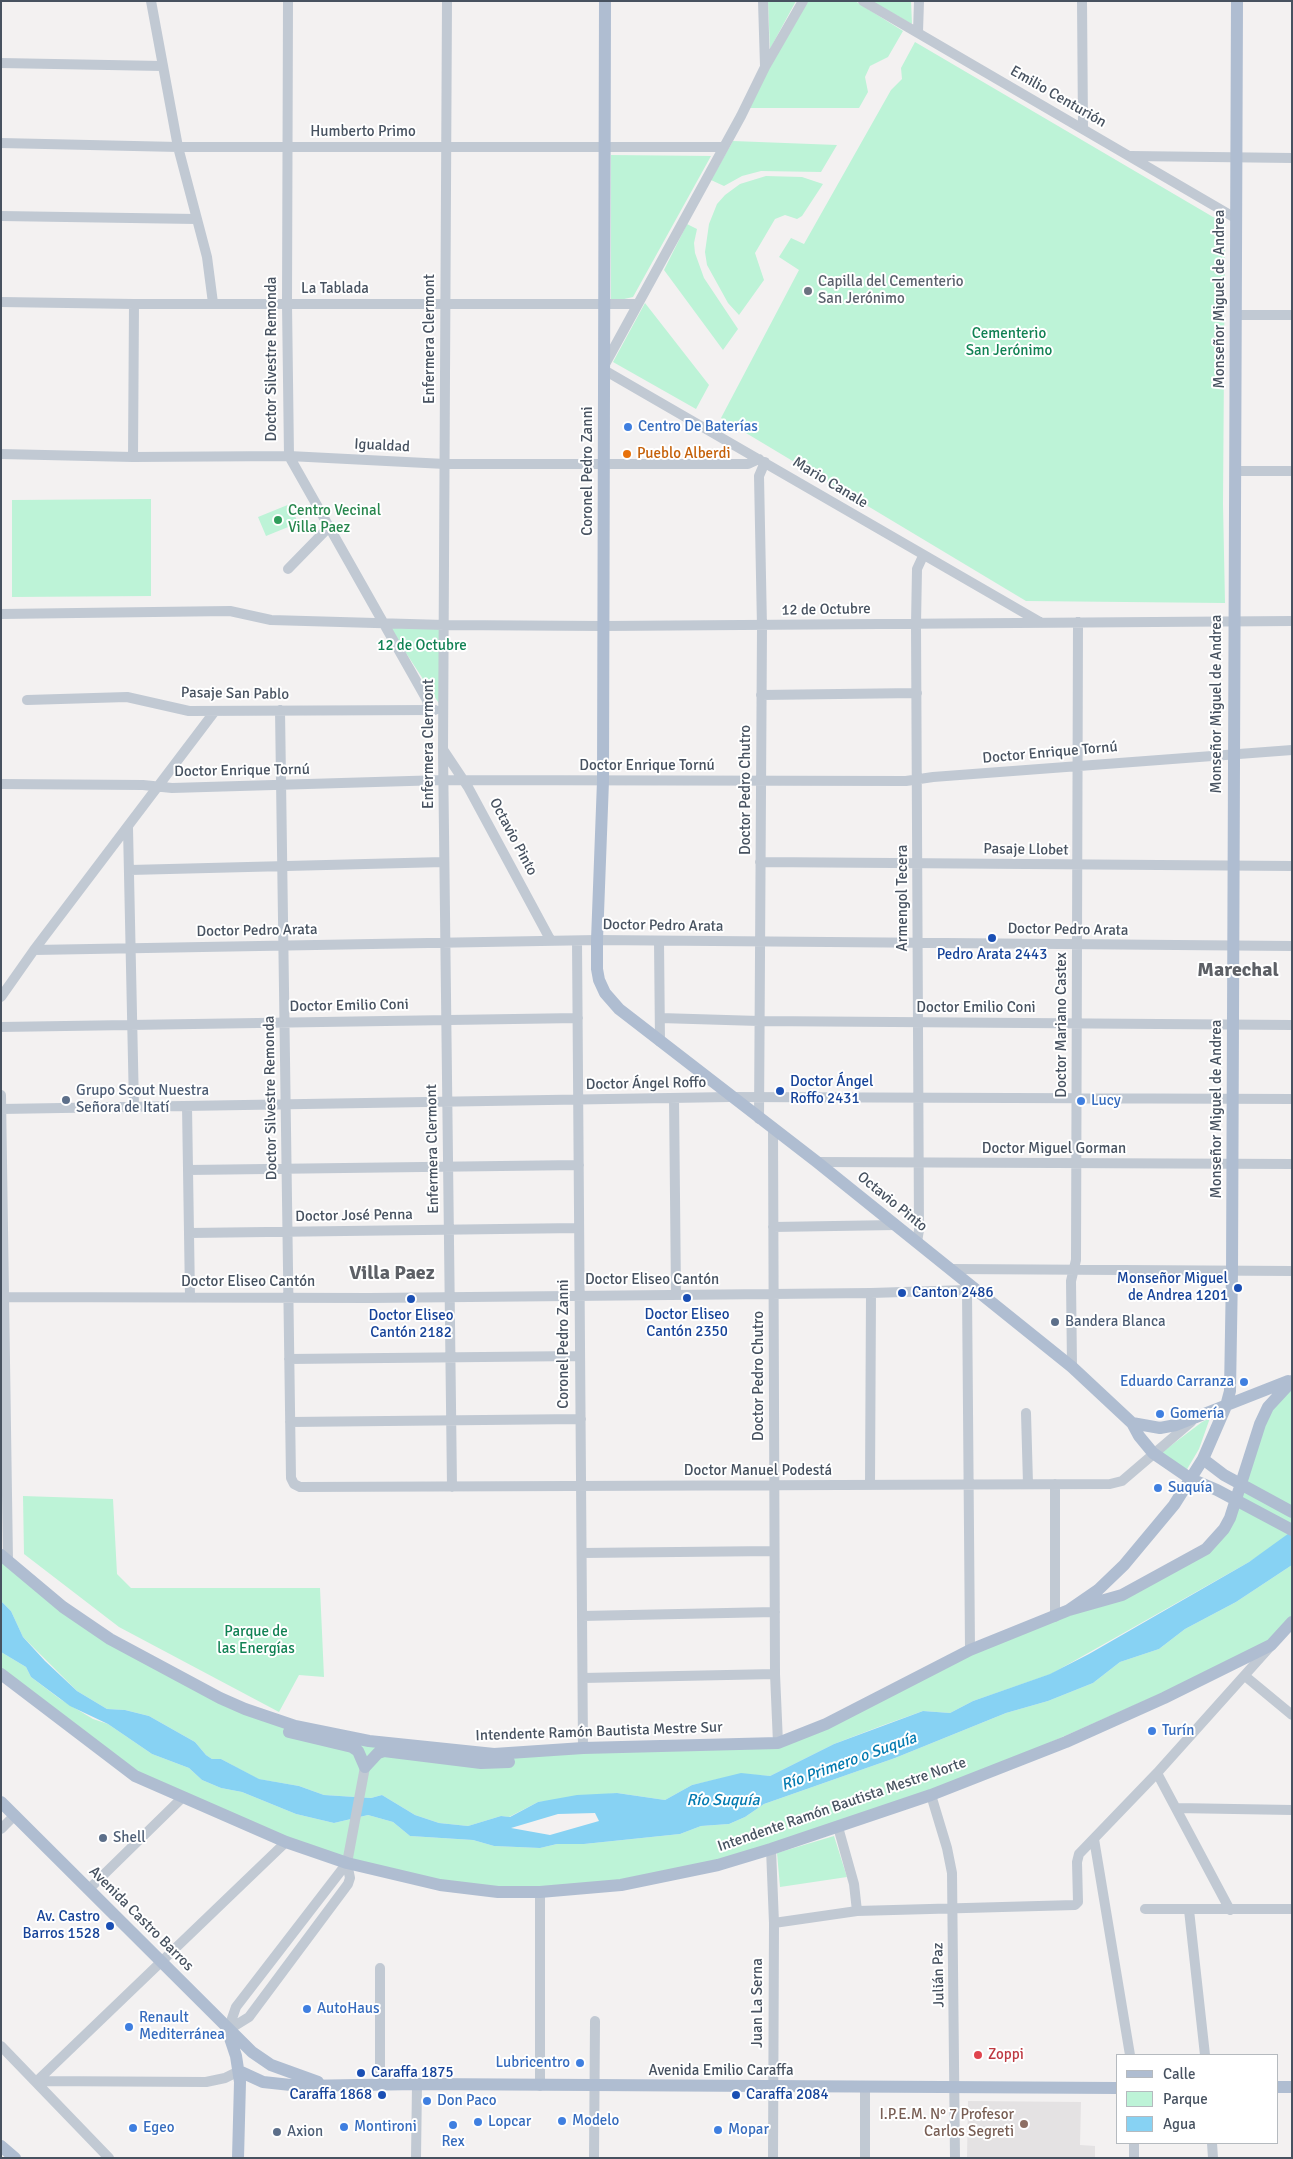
<!DOCTYPE html>
<meta charset="utf-8">
<style>
body{margin:0}
#map{position:relative;width:1293px;height:2159px;overflow:hidden;background:#f3f1f1;font-family:Signika,sans-serif}
canvas{display:block}
.frame{position:absolute;inset:0;border:2px solid #475260;pointer-events:none}
.legend{position:absolute;left:1116px;top:2054px;width:162px;height:90px;box-sizing:border-box;background:#fff;border:1px solid #b5babf;margin:0;padding:6px 9px;list-style:none;font-size:15px;color:#475260}
.legend li{display:flex;align-items:center;gap:10px;height:25px}
.legend b{width:25px;border:1px solid #b5babf}
</style>
<div id="map">
<canvas width="1293" height="2159"></canvas>
<div class="frame"></div>
<ul class="legend">
<li><b style="height:6px;background:#afbdd1"></b>Calle</li>
<li><b style="height:14px;background:#bdf3d7"></b>Parque</li>
<li><b style="height:14px;background:#87d2f3"></b>Agua</li>
</ul>
</div>
<script>
const c = document.querySelector('canvas').getContext('2d');
c.lineJoin = 'round';
function paint(path, color) { c.fillStyle = color; c.fill(path, 'evenodd'); }
const poly = rows => new Path2D(rows.map(r => 'M' + r).join(''));
function trace(path, color, width, dash) { c.strokeStyle = color; c.lineWidth = width; c.lineCap = dash ? 'butt' : 'round'; c.setLineDash(dash || []); c.stroke(path); }
function label(font, color, halo, rows, align = 'center') {
  c.font = font + ' Signika,sans-serif'; c.lineWidth = 4; c.setLineDash([]); c.textBaseline = 'middle'; c.strokeStyle = halo; c.fillStyle = color; for (const [text, x, y, turn = 0] of rows) {
    c.save(); c.translate(x, y); c.rotate((+turn || 0) * Math.PI / 180); c.textAlign = isNaN(turn) ? turn : align; if (halo) c.strokeText(text, 0, 0); c.fillText(text, 0, 0); c.restore();
  }
}
const education = poly([
 [968,2101,1081,2102,1080,2145,1095,2146,1095,2158,967,2158]
]);
const green = poly([
 [768,1,796,1,770,49],
 [807,1,855,1,903,31,888,57,870,66,865,77,868,92,859,108,747,108],
 [871,1,911,1,912,24],
 [915,42,1225,224,1223,504,1225,603,1026,601,721,418,799,270,779,257,791,238,804,244,891,90,902,79,901,68],
 [733,141,837,145,821,172,761,171,742,176,724,186,711,180],
 [611,155,711,156,633,297,611,302],
 [766,176,802,177,823,184,802,216,797,219,785,215,775,219,755,253,764,280,739,315,728,303,707,265,705,252,709,224,717,204,725,195,740,184],
 [687,224,697,229,694,243,695,253,704,278,738,329,723,350,664,270],
 [645,303,709,385,696,409,613,362],
 [151,499,151,596,12,597,12,500],
 [290,504,298,523,266,536,258,517],
 [389,627,440,628,440,705],
 [1292,1381,1292,1531,1278,1543,1249,1562,1051,1674,973,1701,950,1713,923,1711,881,1726,834,1744,770,1776,741,1774,692,1785,665,1800,617,1793,538,1802,509,1817,501,1816,468,1826,439,1823,415,1815,382,1795,371,1798,324,1795,299,1786,258,1779,221,1759,212,1759,206,1755,195,1742,149,1716,125,1710,107,1709,77,1691,23,1637,11,1611,1,1601,1,1555,110,1639,280,1722,468,1752,778,1743,955,1657,1111,1600,1217,1538,1260,1424],
 [1210,1418,1199,1449,1186,1471,1161,1453,1202,1422],
 [23,1496,113,1499,117,1574,131,1588,320,1588,324,1677,299,1675,279,1712,119,1627,24,1554],
 [1292,1565,1292,1622,1271,1645,931,1795,672,1876,498,1892,347,1863,152,1785,1,1674,1,1652,26,1667,31,1677,60,1699,93,1719,108,1724,152,1754,189,1768,202,1780,221,1788,242,1792,296,1814,334,1823,368,1815,393,1822,410,1836,473,1840,494,1846,540,1848,557,1844,584,1844,680,1834,701,1826,729,1824,745,1817,764,1804,895,1758,1006,1713,1048,1701,1093,1683,1120,1662,1159,1649,1185,1629,1236,1602],
 [834,1836,847,1877,780,1887,777,1853]
]);
const water = poly([
 [1292,1531,1292,1565,1236,1602,1185,1629,1159,1649,1120,1662,1093,1683,1048,1701,1006,1713,895,1758,764,1804,745,1817,729,1824,701,1826,680,1834,584,1844,557,1844,540,1848,494,1846,473,1840,410,1836,393,1822,368,1815,334,1823,296,1814,242,1792,221,1788,202,1780,189,1768,152,1754,108,1724,70,1706,31,1677,26,1667,1,1652,1,1601,11,1611,23,1637,45,1661,77,1691,107,1709,125,1710,149,1716,195,1742,206,1755,212,1759,221,1759,259,1779,299,1786,324,1795,371,1798,382,1795,415,1815,439,1823,468,1826,501,1816,510,1817,538,1802,577,1795,617,1793,665,1800,692,1785,741,1773,770,1776,834,1744,923,1711,950,1713,973,1701,1050,1674,1089,1654,1249,1562],
 [595,1813,599,1821,550,1835,511,1828,558,1814]
]);
const minor = poly([
 [151,1,178,147,207,257,213,303],
 [288,1,287,304,289,456,427,700,429,710],
 [447,1,443,750,452,1487],
 [763,1,765,66],
 [863,1,1237,219],
 [1082,1,1083,129],
 [918,32,919,1],
 [1,63,162,66],
 [1,143,178,147,724,147],
 [1131,156,1292,158],
 [1,216,196,219],
 [1,302,134,304,638,304],
 [1236,315,1292,315],
 [604,366,741,116,765,67,803,1],
 [604,370,1040,622],
 [1,454,133,457,289,456,445,464,748,464,759,459],
 [133,457,134,304],
 [1236,471,1292,471],
 [288,569,328,528],
 [1,614,230,611,271,620,444,625,604,626,1292,621],
 [761,695,917,693],
 [27,700,127,697,189,711,435,710],
 [280,710,291,1478,294,1484,300,1487,1110,1484,1122,1481,1191,1422],
 [444,751,468,787,551,941],
 [1,784,143,785,172,788,443,780,906,781,933,777,1292,750],
 [128,828,134,1107],
 [760,862,1292,866],
 [130,870,444,862],
 [577,941,583,1748],
 [659,941,660,1042],
 [34,950,597,940,1292,946],
 [1,997,34,950,215,711],
 [660,1018,759,1021,1292,1025],
 [1,1027,578,1018],
 [1,1095,8,1561],
 [674,1098,676,1294],
 [187,1106,190,1297],
 [1,1109,730,1097,1292,1099],
 [759,1119,762,627,759,476,765,462],
 [773,1130,775,1674,778,1743],
 [817,1162,1292,1164],
 [188,1170,579,1165],
 [773,1227,896,1225],
 [189,1233,579,1228],
 [917,1242,919,1230,916,624,917,569,923,556],
 [951,1269,1292,1271],
 [967,1290,970,1650],
 [1,1297,369,1298,871,1293,967,1290,971,1285],
 [289,1359,580,1356],
 [1072,1367,1071,1281,1076,1260,1078,622],
 [1026,1413,1028,1484],
 [290,1422,581,1419],
 [1055,1484,1055,1617],
 [870,1485,871,1293],
 [582,1553,774,1551],
 [582,1616,775,1612],
 [1245,1676,1292,1715],
 [583,1678,775,1674],
 [1157,1773,1230,1910],
 [931,1795,947,1848,952,1873,955,2158],
 [1176,1808,1292,1810],
 [838,1827,854,1884,857,1911],
 [1,1829,15,1815],
 [1094,1839,1130,2055],
 [771,1849,774,1923,773,2158],
 [89,1889,183,1797],
 [540,1892,540,2086],
 [1145,1909,1292,1909],
 [1189,1910,1205,2055],
 [774,1923,857,1911,1075,1905,1078,1902,1077,1862,1079,1854,1157,1773,1269,1648],
 [380,1968,380,2085],
 [228,2030,236,2007,347,1863,365,1767],
 [228,2030,249,2017,348,1884,350,1878,347,1863],
 [1,2046,109,2158],
 [37,2081,286,1842],
 [37,2081,206,2082,225,2078,239,2071],
 [1212,2143,1213,2158],
 [416,2158,417,2084],
 [594,2158,595,2021],
 [865,2158,865,2088],
 [1134,2158,1134,2143]
]);
const major = poly([
 [605,1,603,781,597,940,597,969,599,980,605,993,619,1009,817,1162,1072,1367,1132,1423,1139,1436,1153,1453,1191,1479,1217,1490,1292,1530],
 [1132,1423,1160,1428,1176,1425,1288,1381],
 [1203,1459,1224,1475,1292,1512],
 [1,1555,63,1607,110,1639,220,1698,245,1709,295,1726,369,1741,494,1754,583,1748,778,1743,826,1724,970,1650,1069,1610,1122,1595,1206,1549,1224,1529,1230,1518,1260,1424,1268,1407,1292,1381],
 [1069,1610,1098,1590,1124,1565,1174,1505,1203,1459,1226,1406,1230,1391,1232,1272,1237,1],
 [1,1674,135,1776,286,1842,347,1863,440,1885,498,1892,540,1892,621,1885,718,1865,771,1849,931,1795,1066,1742,1164,1698,1271,1645,1292,1622],
 [289,1732,352,1747,358,1751,365,1767],
 [365,1767,378,1753,384,1751,481,1763,509,1762],
 [1,1802,252,2052,271,2065,318,2082],
 [228,2032,236,2056,240,2082,238,2158],
 [239,2071,263,2082,300,2086,417,2084,1117,2088],
 [1277,2087,1292,2087],
 [1,2146,15,2158]
]);
const markers = [
 [808,291,5,"#6b7280"],
 [628,427,5,"#3f7fe0"],
 [627,454,5,"#e8710a"],
 [278,520,5,"#2e9e5b"],
 [992,938,5,"#1a4fb4"],
 [780,1091,5,"#1a4fb4"],
 [66,1100,5,"#5c6f8a"],
 [1081,1101,5,"#3f7fe0"],
 [1238,1288,5,"#1a4fb4"],
 [902,1293,5,"#1a4fb4"],
 [687,1298,5,"#1a4fb4"],
 [411,1299,5,"#1a4fb4"],
 [1055,1322,5,"#5c6f8a"],
 [1244,1382,5,"#3f7fe0"],
 [1160,1414,5,"#3f7fe0"],
 [1158,1488,5,"#3f7fe0"],
 [1152,1731,5,"#3f7fe0"],
 [103,1838,5,"#5c6f8a"],
 [110,1926,5,"#1a4fb4"],
 [307,2009,5,"#3f7fe0"],
 [129,2027,5,"#3f7fe0"],
 [978,2055,5,"#e0444e"],
 [580,2063,5,"#3f7fe0"],
 [361,2073,5,"#1a4fb4"],
 [382,2095,5,"#1a4fb4"],
 [736,2095,5,"#1a4fb4"],
 [427,2101,5,"#3f7fe0"],
 [562,2121,5,"#3f7fe0"],
 [478,2122,5,"#3f7fe0"],
 [1024,2124,5,"#8d6e63"],
 [453,2125,5,"#3f7fe0"],
 [344,2127,5,"#3f7fe0"],
 [133,2128,5,"#3f7fe0"],
 [718,2130,5,"#3f7fe0"],
 [277,2132,5,"#5c6f8a"]
];
const streetNames = [
 ["Emilio Centurión",1058,97,30],
 ["Humberto Primo",363,132],
 ["La Tablada",335,289],
 ["Monseñor Miguel de Andrea",1220,299,-90],
 ["Enfermera Clermont",430,339,-90],
 ["Doctor Silvestre Remonda",272,359,-90],
 ["Igualdad",382,446,3],
 ["Coronel Pedro Zanni",588,471,-90],
 ["Mario Canale",830,483,31],
 ["12 de Octubre",826,610,-1],
 ["Pasaje San Pablo",235,694,1],
 ["Monseñor Miguel de Andrea",1217,704,-90],
 ["Enfermera Clermont",429,744,-90],
 ["Doctor Enrique Tornú",1050,753,-5],
 ["Doctor Enrique Tornú",647,766],
 ["Doctor Enrique Tornú",242,771,-1],
 ["Doctor Pedro Chutro",746,790,-90],
 ["Octavio Pinto",513,837,62],
 ["Pasaje Llobet",1026,850,1],
 ["Armengol Tecera",903,898,-90],
 ["Doctor Pedro Arata",663,926,1],
 ["Doctor Pedro Arata",1068,930,1],
 ["Doctor Pedro Arata",257,931,-1],
 ["Doctor Emilio Coni",349,1006,-1],
 ["Doctor Emilio Coni",976,1008],
 ["Doctor Mariano Castex",1062,1025,-90],
 ["Doctor Ángel Roffo",646,1084,-1],
 ["Doctor Silvestre Remonda",271,1098,-91],
 ["Monseñor Miguel de Andrea",1217,1109,-90],
 ["Enfermera Clermont",433,1149,-91],
 ["Doctor Miguel Gorman",1054,1149],
 ["Octavio Pinto",892,1202,39],
 ["Doctor José Penna",354,1216,-1],
 ["Doctor Eliseo Cantón",652,1280],
 ["Doctor Eliseo Cantón",248,1282],
 ["Coronel Pedro Zanni",564,1344,-90],
 ["Doctor Pedro Chutro",759,1376,-90],
 ["Doctor Manuel Podestá",758,1471],
 ["Intendente Ramón Bautista Mestre Sur",599,1732,-2],
 ["Intendente Ramón Bautista Mestre Norte",842,1805,-19],
 ["Avenida Castro Barros",141,1919,45],
 ["Julián Paz",939,1975,-91],
 ["Juan La Serna",758,2003,-90],
 ["Avenida Emilio Caraffa",721,2071]
];
const worshipNames = [
 ["Capilla del Cementerio",818,282],
 ["San Jerónimo",818,299]
];
const parkNames = [
 ["Cementerio",1009,334],
 ["San Jerónimo",1009,351],
 ["12 de Octubre",422,646],
 ["Parque de",256,1632],
 ["las Energías",256,1649]
];
const shopNames = [
 ["Centro De Baterías",638,427],
 ["Lucy",1091,1101],
 ["Eduardo Carranza",1234,1382,"right"],
 ["Gomería",1170,1414],
 ["Suquía",1168,1488],
 ["Turín",1162,1731],
 ["AutoHaus",317,2009],
 ["Renault",139,2018],
 ["Mediterránea",139,2035],
 ["Lubricentro",570,2063,"right"],
 ["Don Paco",437,2101],
 ["Modelo",572,2121],
 ["Lopcar",488,2122],
 ["Montironi",354,2127],
 ["Egeo",143,2128],
 ["Mopar",728,2130],
 ["Rex",453,2142,"center"]
];
const foodNames = [
 ["Pueblo Alberdi",637,454]
];
const leisureNames = [
 ["Centro Vecinal",288,511],
 ["Villa Paez",288,528]
];
const transitNames = [
 ["Pedro Arata 2443",992,955,"center"],
 ["Doctor Ángel",790,1082],
 ["Roffo 2431",790,1099],
 ["Monseñor Miguel",1228,1279,"right"],
 ["de Andrea 1201",1228,1296,"right"],
 ["Canton 2486",912,1293],
 ["Doctor Eliseo",687,1315,"center"],
 ["Cantón 2350",687,1332,"center"],
 ["Doctor Eliseo",411,1316,"center"],
 ["Cantón 2182",411,1333,"center"],
 ["Av. Castro",100,1917,"right"],
 ["Barros 1528",100,1934,"right"],
 ["Caraffa 1875",371,2073],
 ["Caraffa 1868",372,2095,"right"],
 ["Caraffa 2084",746,2095]
];
const serviceNames = [
 ["Grupo Scout Nuestra",76,1091],
 ["Señora de Itatí",76,1108],
 ["Bandera Blanca",1065,1322],
 ["Shell",113,1838],
 ["Axion",287,2132]
];
const healthNames = [
 ["Zoppi",988,2055]
];
const educationNames = [
 ["I.P.E.M. N° 7 Profesor",1014,2115],
 ["Carlos Segreti",1014,2132]
];
const waterNames = [
 ["Río Primero o Suquía",849,1762,-20],
 ["Río Suquía",723,1801]
];
const districtNames = [
 ["Marechal",1238,971],
 ["Villa Paez",392,1274]
];
paint(education, '#e4e2e3');
paint(green, '#bdf3d7');
paint(water, '#87d2f3');
trace(minor, '#c1c9d3', 10);
trace(major, '#afbdd1', 12);
for (const [x, y, r, color] of markers) { const dot = new Path2D(); dot.arc(x, y, r, 0, 2 * Math.PI); c.fillStyle = color; c.fill(dot); trace(dot, '#fff', 2); }
label('15px', '#475260', '#fff', streetNames);
label('15px', '#5b616d', '#fff', worshipNames, 'left');
label('15px', '#118254', '#fff', parkNames);
label('15px', '#366cbe', '#fff', shopNames, 'left');
label('15px', '#c56008', '#fff', foodNames, 'left');
label('15px', '#27864d', '#fff', leisureNames, 'left');
label('15px', '#164399', '#fff', transitNames, 'left');
label('15px', '#4e5e75', '#fff', serviceNames, 'left');
label('15px', '#be3a42', '#fff', healthNames, 'left');
label('15px', '#785e54', '#fff', educationNames, 'right');
label('italic 16px', '#037ab0', '#fff', waterNames);
label('bold 20px', '#5d6066', '#fff', districtNames);
</script>
